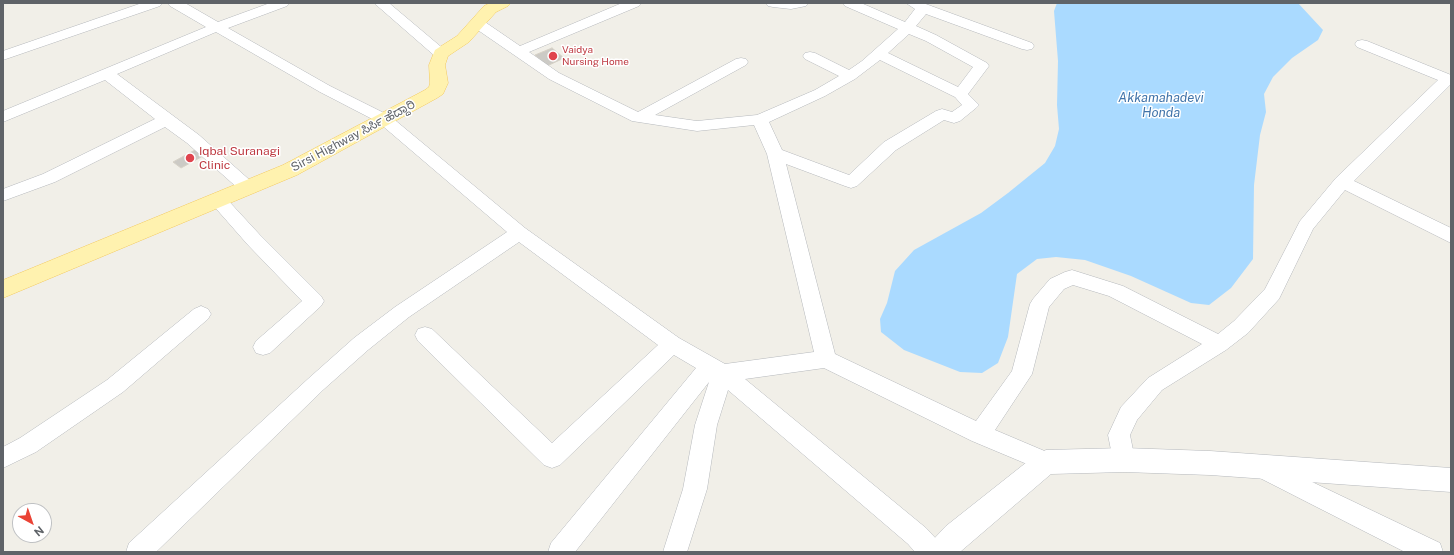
<!DOCTYPE html>
<meta charset="utf-8">
<style>
body{margin:0}
#map{position:relative;width:1454px;height:555px;overflow:hidden;background:#f1efe8;font-family:"Public Sans",sans-serif}
canvas{display:block}
.frame{position:absolute;inset:0;border:4px solid #5f6368;pointer-events:none}
.north{position:absolute;left:12px;top:503px;width:40px;height:40px;box-sizing:border-box;background:#fff;border:1px solid #bfc1c3;border-radius:50%;rotate:140deg;font-size:11px;font-weight:700;line-height:16px;text-align:center;color:#5f6368}
.north::after{content:'';display:block;margin:auto;width:14px;height:18px;background:#ea4335;clip-path:polygon(50% 0,100% 100%,50% 72%,0 100%)}
</style>
<div id="map">
<canvas width="1454" height="555"></canvas>
<div class="frame"></div>
<div class="north">N</div>
</div>
<script>
const c = document.querySelector('canvas').getContext('2d');
c.lineJoin = 'round';
function paint(path, color) { c.fillStyle = color; c.fill(path, 'evenodd'); }
const poly = rows => new Path2D(rows.map(r => 'M' + r).join(''));
function trace(path, color, width, dash) { c.strokeStyle = color; c.lineWidth = width; c.lineCap = dash ? 'butt' : 'round'; c.setLineDash(dash || []); c.stroke(path); }
function label(font, color, halo, rows, align = 'center') {
  c.font = font + ' "Public Sans","Noto Sans Kannada",sans-serif'; c.lineWidth = 3; c.setLineDash([]); c.textBaseline = 'middle'; c.strokeStyle = halo; c.fillStyle = color; for (const [text, x, y, turn = 0] of rows) {
    c.save(); c.translate(x, y); c.rotate((+turn || 0) * Math.PI / 180); c.textAlign = isNaN(turn) ? turn : align; if (halo) c.strokeText(text, 0, 0); c.fillText(text, 0, 0); c.restore();
  }
}
const water = poly([
 [1057,3,1298,3,1323,30,1318,40,1292,58,1273,77,1264,94,1266,112,1260,135,1254,185,1253,259,1231,288,1209,305,1191,303,1131,276,1085,260,1056,257,1037,259,1017,274,1008,337,998,363,982,373,960,372,904,350,881,332,880,319,887,303,895,271,914,250,981,213,1008,193,1045,163,1055,146,1059,129,1057,105,1058,61,1054,11]
]);
const building = poly([
 [552,48,564,58,547,66,535,55,552,48],
 [195,150,203,156,181,168,173,162,195,150]
]);
const minor = poly([
 [142,3,162,3,160,6,3,60,3,51,142,3],
 [168,3,185,3,218,22,270,3,289,3,287,6,228,28,330,86,390,116,525,228,679,338,725,364,814,352,767,154,754,125,697,131,632,121,549,79,472,26,470,23,472,20,477,19,482,20,520,46,622,3,641,3,639,6,529,52,559,73,638,112,736,59,741,58,746,59,748,62,746,65,655,115,697,121,757,115,815,90,839,76,805,59,803,56,805,53,810,52,815,53,849,70,862,61,898,29,845,6,843,3,861,3,905,22,915,9,906,3,923,3,1032,43,1034,46,1032,49,1027,50,1022,49,926,14,916,26,936,35,987,63,989,66,968,94,979,105,976,108,960,121,954,123,944,120,896,150,857,186,851,188,845,186,786,164,835,354,976,421,1012,371,1030,304,1033,299,1050,279,1065,272,1072,270,1123,286,1218,334,1234,321,1265,289,1300,221,1336,178,1438,80,1357,47,1355,44,1357,41,1362,40,1367,41,1451,75,1451,84,1354,181,1451,228,1451,243,1345,190,1313,229,1279,299,1248,333,1226,350,1162,390,1137,420,1130,435,1135,460,1132,467,1124,470,1116,467,1113,460,1108,435,1121,407,1148,378,1202,344,1109,296,1073,285,1064,289,1049,307,1032,374,995,430,1054,455,1057,462,1054,469,1046,472,972,441,824,368,745,379,926,528,940,543,943,552,915,552,908,544,728,390,717,425,707,489,687,552,663,552,683,489,695,425,709,382,575,552,548,552,551,543,696,368,674,355,560,465,552,468,544,465,418,341,415,335,418,329,425,327,432,329,552,443,658,345,519,242,409,317,368,350,323,390,156,552,126,552,129,543,309,378,354,338,395,307,507,232,378,122,320,92,216,32,117,74,199,135,253,183,256,187,253,191,247,193,241,191,187,143,165,127,55,182,3,201,3,189,43,174,155,119,105,80,3,122,3,111,206,27,170,6,168,3],
 [909,34,926,41,973,67,958,87,888,53,909,34],
 [880,60,955,97,962,105,952,112,942,109,936,111,884,142,849,175,782,150,769,122,825,96,855,79,880,60],
 [374,3,389,3,446,51,448,54,446,57,441,58,436,57,374,3],
 [766,3,808,3,806,6,791,9,773,7,768,6,766,3],
 [218,194,224,196,260,235,321,296,324,301,321,306,270,353,263,355,256,353,253,347,256,341,302,301,248,245,212,204,209,200,212,196,218,194],
 [201,306,208,309,211,314,208,319,123,392,36,452,3,468,3,447,20,438,107,380,194,309,201,306],
 [1264,459,1440,543,1443,552,1405,552,1256,476,1253,469,1256,462,1264,459]
]);
const tertiary = poly([
 [1124,448,1210,451,1451,468,1451,492,1210,475,1124,472,1051,474,960,552,927,552,931,542,946,526,1037,454,1046,450,1124,448]
]);
const primary = poly([
 [490,3,511,3,508,6,496,12,469,42,448,56,445,65,448,83,443,94,437,98,297,175,3,298,3,280,283,165,425,90,429,87,430,83,429,65,435,50,457,36,484,6,490,3]
]);
const markers = [
 [553,56,5,"#e0444e"],
 [190,158,5,"#e0444e"]
];
const farHealthnames = [
 ["Vaidya",562,50],
 ["Nursing Home",562,62]
];
const streetNames = [
 ["Sirsi Highway ಸಿರ್ಸಿ ಹೆದ್ದಾರಿ",353,136,-28]
];
const healthNames = [
 ["Iqbal Suranagi",199,151],
 ["Clinic",199,165]
];
const waterNames = [
 ["Akkamahadevi",1161,98],
 ["Honda",1161,113]
];
paint(water, '#aadaff');
paint(building, '#cccac5');
trace(building, '#d6d1c6', 1);
trace(minor, '#b5b8bc', 1);
trace(tertiary, '#b5b8bc', 1);
trace(primary, '#f2c960', 1);
paint(minor, '#fff');
paint(tertiary, '#fff');
paint(primary, '#fff2af');
for (const [x, y, r, color] of markers) { const dot = new Path2D(); dot.arc(x, y, r, 0, 2 * Math.PI); c.fillStyle = color; c.fill(dot); trace(dot, '#fff', 1.5); }
label('10px', '#be3a42', '#fff', farHealthnames, 'left');
label('12px', '#5f6368', '#fff', streetNames);
label('12px', '#be3a42', '#fff', healthNames, 'left');
label('italic 13px', '#4174aa', '#fff', waterNames);
</script>
